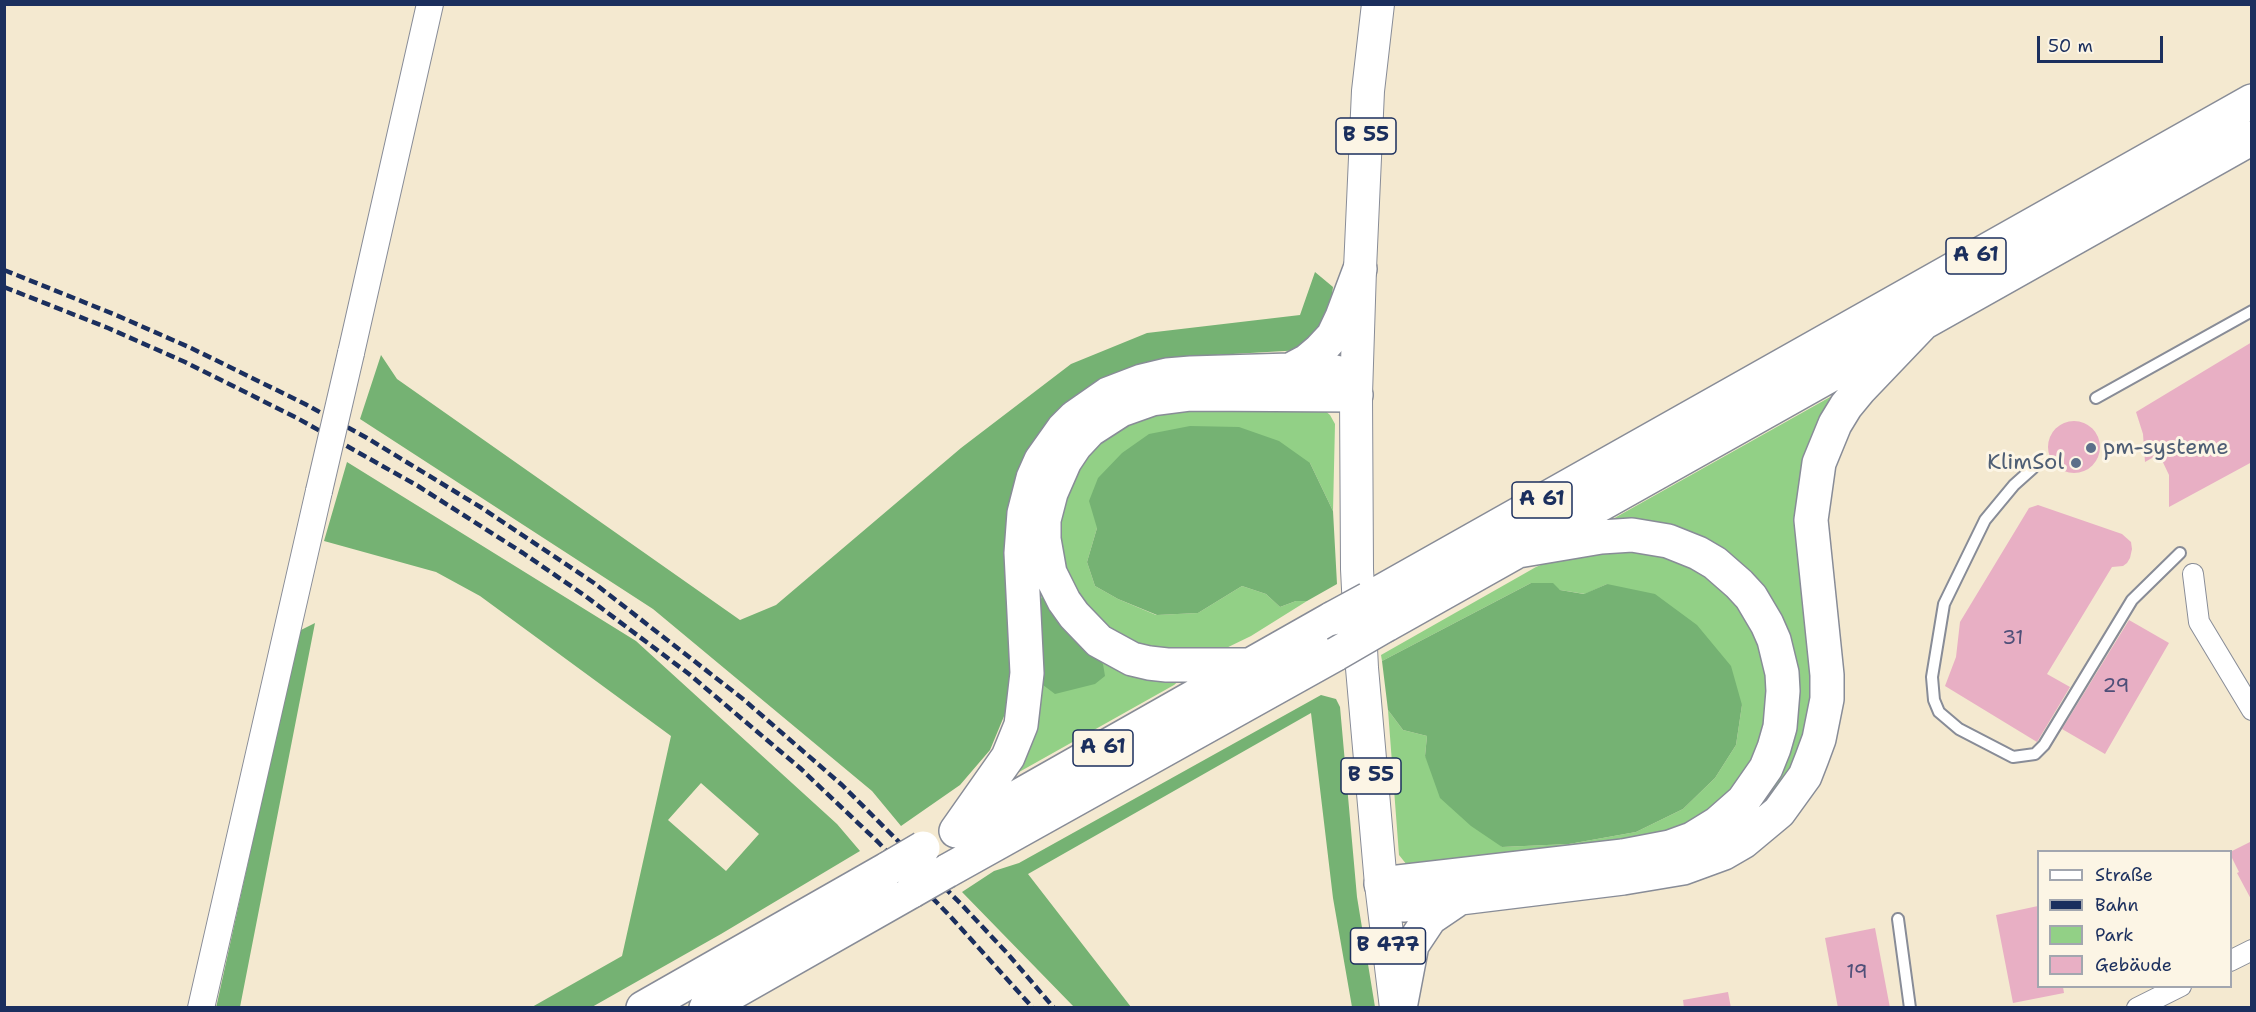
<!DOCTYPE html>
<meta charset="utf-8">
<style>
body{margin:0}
#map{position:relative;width:2256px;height:1012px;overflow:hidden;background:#f4e9d0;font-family:"Shantell Sans",sans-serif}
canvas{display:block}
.frame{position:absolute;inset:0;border:6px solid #1b2f5e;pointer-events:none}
.legend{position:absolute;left:2037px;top:850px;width:195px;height:138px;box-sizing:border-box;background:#fcf5e5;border:2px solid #a2a6af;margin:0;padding:8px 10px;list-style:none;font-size:18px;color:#1b2f5e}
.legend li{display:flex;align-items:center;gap:12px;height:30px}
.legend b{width:30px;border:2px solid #a2a6af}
.scale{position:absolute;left:2037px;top:36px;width:126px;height:27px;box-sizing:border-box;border:3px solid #1b2f5e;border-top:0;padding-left:8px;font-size:18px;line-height:21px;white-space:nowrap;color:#1b2f5e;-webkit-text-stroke:4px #fcf5e5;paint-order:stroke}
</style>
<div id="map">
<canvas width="2256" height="1012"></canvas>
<div class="frame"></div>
<ul class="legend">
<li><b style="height:8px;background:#fff"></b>Straße</li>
<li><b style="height:8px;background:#1b2f5e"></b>Bahn</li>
<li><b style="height:16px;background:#92d086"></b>Park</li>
<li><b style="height:16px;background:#e8afc4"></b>Gebäude</li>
</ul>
<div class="scale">50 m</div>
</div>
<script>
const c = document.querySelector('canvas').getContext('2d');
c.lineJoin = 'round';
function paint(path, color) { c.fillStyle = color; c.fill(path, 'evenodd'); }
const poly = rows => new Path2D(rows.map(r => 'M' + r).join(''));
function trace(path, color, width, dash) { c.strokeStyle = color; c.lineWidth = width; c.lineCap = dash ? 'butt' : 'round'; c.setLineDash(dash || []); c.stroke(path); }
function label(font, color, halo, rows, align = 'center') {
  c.font = font + ' "Shantell Sans",sans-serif'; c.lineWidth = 6; c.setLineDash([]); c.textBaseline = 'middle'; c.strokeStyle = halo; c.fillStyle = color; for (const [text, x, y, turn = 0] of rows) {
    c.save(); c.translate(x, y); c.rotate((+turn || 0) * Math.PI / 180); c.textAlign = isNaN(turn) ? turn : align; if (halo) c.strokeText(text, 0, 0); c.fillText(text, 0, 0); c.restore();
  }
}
const green = poly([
 [1848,387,1814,459,1821,676,1807,754,1764,821,1714,837,1790,723,1722,554,1602,525],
 [1152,392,1043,493,1085,640,1188,673,1174,685,996,785,1010,767,1035,494],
 [1163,404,1322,408,1330,415,1335,424,1333,511,1310,463,1097,528,1087,562,1095,586,1118,599,1156,615,1198,613,1242,586,1266,594,1280,607,1296,601,1307,601,1251,636,1218,652,1193,658,1113,642,1061,584,1055,513,1090,443],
 [1651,546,1726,586,1765,643,1770,721,1757,760,1734,792,1671,837,1407,865,1399,855,1388,710,1403,730,1427,736,1425,756,1502,847,1569,844,1636,832,1683,809,1715,778,1736,745,1742,705,1607,584,1585,594,1560,590,1531,583,1382,661,1381,655,1536,567,1574,551]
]);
const forest = poly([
 [1315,272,1333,287,1330,311,1319,332,1302,350,1181,357,1141,366,1102,381,1013,654,1007,709,990,750,960,785,901,826,872,791,653,609,360,419,381,355,397,379,740,620,776,605,961,448,1071,364,1147,333,1300,315],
 [1190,426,1239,427,1279,441,1310,463,1333,511,1337,584,1307,601,1296,601,1280,607,1266,594,1242,586,1198,613,1157,615,1118,599,1095,586,1087,562,1097,528,1089,501,1098,478,1122,453,1149,434],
 [347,462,636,641,837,824,860,851,721,934,592,1007,532,1007,622,956,671,736,480,596,436,572,324,541],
 [701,783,759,834,726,871,668,820],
 [1531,583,1553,583,1560,590,1584,594,1607,584,1655,594,1697,625,1731,666,1742,705,1736,745,1715,778,1683,809,1636,832,1569,844,1502,847,1471,826,1440,798,1425,756,1427,736,1403,730,1388,710,1382,661],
 [1048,594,1103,664,1105,676,1095,684,1055,694,1043,685,1039,600],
 [315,623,240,1007,216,1008,299,631],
 [1321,695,1336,699,1340,707,1357,897,1375,1007,1352,1007,1333,898,1311,713,1028,874,1131,1007,1074,1007,962,892,994,871,1019,863]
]);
const building = poly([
 [2252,342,2252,462,2169,507,2169,475,2159,454,2145,462,2143,434,2136,412],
 '2048 447a26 26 0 1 1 52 0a26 26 0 1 1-52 0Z',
 [2038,505,2122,534,2131,542,2132,549,2130,558,2127,563,2123,566,2112,567,2047,674,2070,687,2037,742,1945,686,1956,657,1960,622,2029,508],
 [2129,620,2169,643,2105,754,2062,729],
 [2252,841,2252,901,2237,873,2239,872,2230,854,2230,852],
 [2038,906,2038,987,2063,987,2064,993,2013,1003,1996,915],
 [1875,928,1890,1008,1838,1008,1825,938],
 [1728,992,1731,1008,1684,1008,1683,1000]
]);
const service = poly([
 [2096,398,2252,311],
 [2033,468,2014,485,1985,520,1944,604,1932,677,1934,700,1939,712,1959,729,2013,757,2035,754,2044,745,2132,600,2180,553],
 [1898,919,1910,1008]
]);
const minor = poly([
 [2193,574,2199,622,2252,710],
 [2230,961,2252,950],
 [2137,1008,2181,986]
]);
const tertiary = poly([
 [351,353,430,4],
 [201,1008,319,491]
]);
const primary = poly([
 [1378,4,1368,91,1360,269,1356,395,1357,569,1362,668,1381,884,1396,1008]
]);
const motorway = poly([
 [1290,370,1307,361,1320,350,1333,336,1342,317,1360,269],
 [1518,551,1601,537,1632,535,1668,541,1698,553,1715,563,1739,584,1751,597,1767,624,1774,640,1782,673,1783,691,1780,727,1774,748,1766,768,1743,801,1718,823,1692,839,1670,847,1623,856,1381,884,1393,900,1403,905,1623,878,1683,868,1724,853,1743,842,1779,812,1805,776,1812,758,1819,739,1827,699,1827,675,1811,520,1819,463,1835,424,1846,406,1860,389,1925,321],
 [1368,599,2252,101],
 [1386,625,2252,138],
 [964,827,1333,618],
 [956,831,1008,757,1021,725,1027,673,1021,553,1024,513,1033,478,1041,460,1063,429,1075,417,1108,394,1142,381,1167,375,1191,373,1290,370,1336,372,1347,380,1356,395,1191,394,1152,399,1121,410,1090,430,1075,446,1065,461,1051,493,1044,520,1044,539,1050,573,1064,601,1074,615,1099,641,1132,659,1149,663,1167,665,1249,665],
 [947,871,1336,654],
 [643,1008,889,868],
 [706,1008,912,891],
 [1400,1008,1412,945,1430,918,1458,899]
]);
const rail = poly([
 [4,270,116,315,191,348,305,404,367,438,482,508,594,583,743,699,842,785,962,905,1007,953,1054,1008],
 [4,287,108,328,185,362,297,418,418,486,523,553,584,595,689,674,800,768,877,841,950,916,1033,1008]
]);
const tertiaryBridge = poly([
 [319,491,351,353]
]);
const motorwayBridge = poly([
 [1333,618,1368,599],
 [1336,654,1386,625],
 [889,868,923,848],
 [912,891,947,871]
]);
const markers = [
 [2091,448,6,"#5c6f8a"],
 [2076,463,6,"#5c6f8a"]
];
const numberNames = [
 ["31",2013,639],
 ["29",2116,687],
 ["19",1857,973]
];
const shields = [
 [1366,136,60],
 [1976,256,60],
 [1542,500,60],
 [1103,748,60],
 [1371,776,60],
 [1388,946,75]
];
const shieldNames = [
 ["B 55",1366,136],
 ["A 61",1976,256],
 ["A 61",1542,500],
 ["A 61",1103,748],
 ["B 55",1371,776],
 ["B 477",1388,946]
];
const serviceNames = [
 ["pm-systeme",2103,448],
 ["KlimSol",2064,463,"right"]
];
paint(green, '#92d086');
paint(forest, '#75b273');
paint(building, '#e8afc4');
trace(service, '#888c97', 14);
trace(minor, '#888c97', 22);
trace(tertiary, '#888c97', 28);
trace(primary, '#888c97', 34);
trace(motorway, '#888c97', 36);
trace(service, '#fff', 10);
trace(minor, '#fff', 20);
trace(tertiary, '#fff', 26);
trace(primary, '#fff', 32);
trace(motorway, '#fff', 33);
trace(rail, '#1b2f5e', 4.5, [9, 4.5]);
trace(tertiaryBridge, '#888c97', 28, []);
trace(motorwayBridge, '#888c97', 36, []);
trace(tertiaryBridge, '#fff', 26);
trace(motorwayBridge, '#fff', 33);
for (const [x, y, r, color] of markers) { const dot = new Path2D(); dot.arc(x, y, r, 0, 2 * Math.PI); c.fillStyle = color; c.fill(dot); trace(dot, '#fcf5e5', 2); }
label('20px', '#4e4f78', null, numberNames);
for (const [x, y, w] of shields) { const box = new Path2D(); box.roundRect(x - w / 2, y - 18, w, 36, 4.5); c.fillStyle = '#fcf5e5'; c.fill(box); trace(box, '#1b2f5e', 1.5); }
label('bold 21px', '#1b2f5e', null, shieldNames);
label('22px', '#4e5e75', '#fcf5e5', serviceNames, 'left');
</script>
